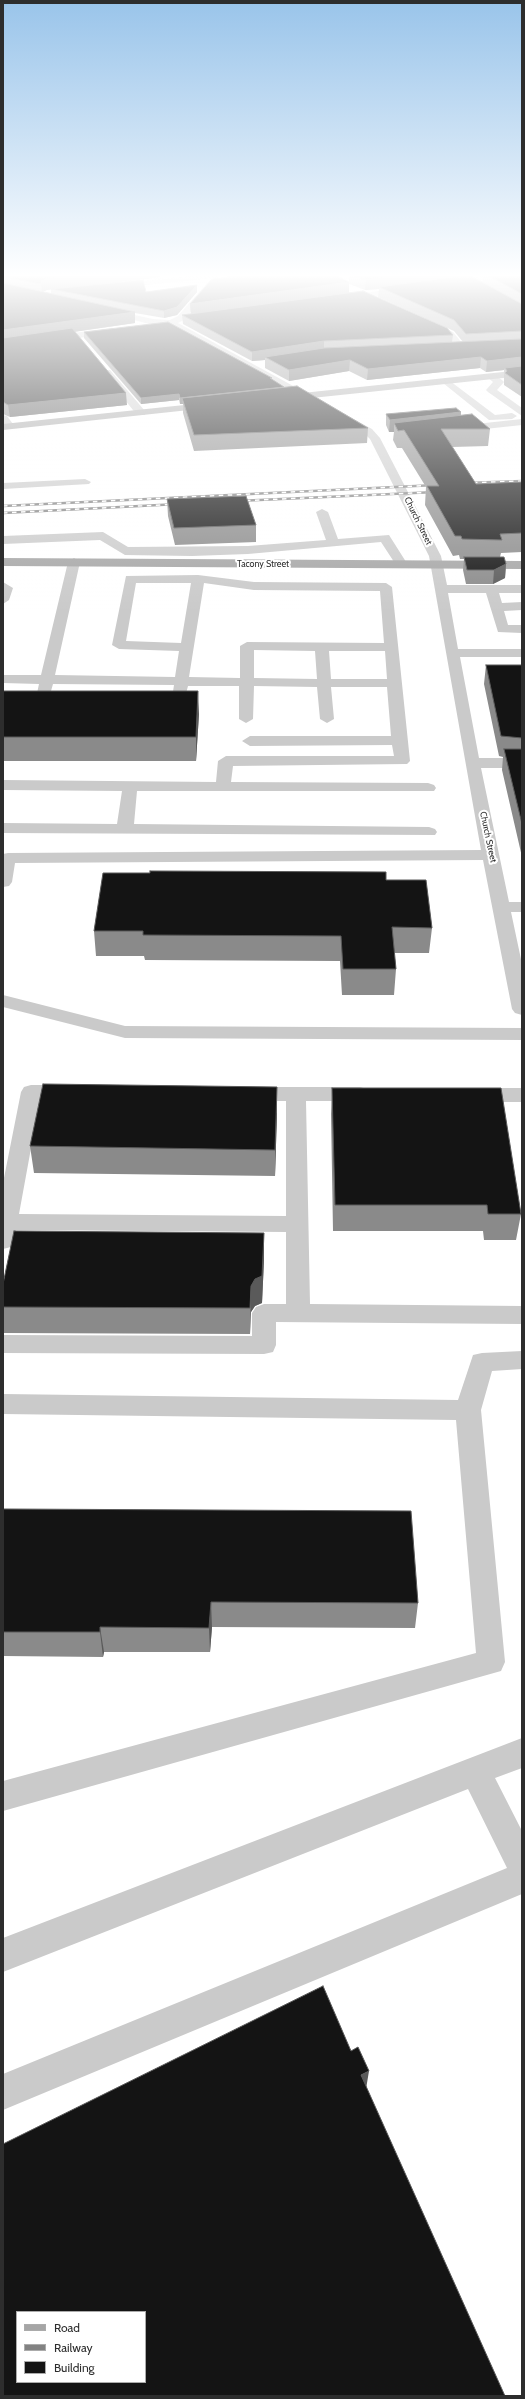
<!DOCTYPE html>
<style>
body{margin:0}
#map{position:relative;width:525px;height:2399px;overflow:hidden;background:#fff;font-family:Cabin,sans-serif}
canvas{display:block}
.frame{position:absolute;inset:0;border:4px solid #2d2d2d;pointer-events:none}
.legend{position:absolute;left:16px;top:2311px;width:130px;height:72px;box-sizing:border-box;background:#fff;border:1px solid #ababab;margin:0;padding:5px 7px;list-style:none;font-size:12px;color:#2d2d2d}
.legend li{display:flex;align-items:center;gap:8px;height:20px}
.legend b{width:20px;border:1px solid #ababab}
</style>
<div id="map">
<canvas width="525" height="2399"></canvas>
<div class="frame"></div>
<ul class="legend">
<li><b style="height:5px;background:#a5a5a5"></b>Road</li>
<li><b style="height:5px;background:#828282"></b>Railway</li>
<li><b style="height:11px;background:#141414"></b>Building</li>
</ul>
</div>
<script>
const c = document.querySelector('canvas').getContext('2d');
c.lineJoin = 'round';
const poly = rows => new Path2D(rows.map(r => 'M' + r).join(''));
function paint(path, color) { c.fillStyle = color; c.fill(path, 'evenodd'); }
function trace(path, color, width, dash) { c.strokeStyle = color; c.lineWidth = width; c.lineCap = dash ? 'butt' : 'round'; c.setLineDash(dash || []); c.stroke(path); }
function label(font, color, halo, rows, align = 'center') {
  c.font = font + ' Cabin,sans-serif'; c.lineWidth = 4; c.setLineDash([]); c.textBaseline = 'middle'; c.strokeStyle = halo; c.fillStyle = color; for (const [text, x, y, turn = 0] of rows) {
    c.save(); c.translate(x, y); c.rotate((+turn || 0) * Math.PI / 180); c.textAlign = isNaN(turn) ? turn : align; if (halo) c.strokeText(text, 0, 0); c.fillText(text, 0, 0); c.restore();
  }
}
const minor = poly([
 [192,276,219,276,215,278,115,288,111,286,115,284,192,276],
 [483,276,504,276,500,278,448,285,444,283,483,276],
 [207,283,214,285,184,320,178,323,372,429,380,438,441,556,447,585,522,585,522,593,499,593,502,603,522,602,522,610,504,611,508,625,522,625,522,633,498,632,486,593,448,593,458,649,522,649,522,657,460,657,479,758,522,758,522,768,481,768,509,902,522,902,522,912,511,912,522,964,522,1015,515,1013,512,1009,483,860,15,863,12,882,9,886,3,887,3,854,8,853,481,850,429,556,370,439,364,433,169,326,153,325,103,312,107,309,153,319,170,320,178,316,207,283],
 [408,287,412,289,411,291,341,302,337,299,341,296,408,287],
 [423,322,429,322,453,332,467,349,459,351,447,336,423,326,423,322],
 [113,328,117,331,116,333,3,348,3,342,113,328],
 [104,370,110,370,145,411,145,415,137,415,104,374,104,370],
 [488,374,494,374,502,380,504,382,497,390,522,408,522,416,488,392,486,390,493,382,486,376,488,374],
 [446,378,495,415,512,413,517,416,512,419,489,420,443,383,443,379,446,378],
 [3,415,7,416,13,424,13,428,5,428,3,425,3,415],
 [522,419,522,425,457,432,452,429,457,426,522,419],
 [85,479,91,482,89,484,3,489,3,483,85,479],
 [322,509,328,512,338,539,389,535,408,565,406,568,398,568,381,542,248,554,192,556,125,555,100,540,3,544,3,536,103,532,128,547,248,546,326,540,316,512,322,509],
 [74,558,80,562,55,675,175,677,179,651,119,649,112,645,126,576,198,575,254,582,386,583,392,587,410,761,407,764,233,766,231,782,428,783,434,785,436,788,434,791,137,791,134,824,429,827,435,829,437,832,435,835,3,833,3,823,117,824,122,791,3,790,3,780,216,782,218,761,226,756,394,756,392,745,250,746,242,741,250,736,391,736,387,687,331,687,334,719,327,723,320,719,317,687,254,686,253,719,246,723,239,719,239,686,188,686,183,705,159,706,152,702,159,698,172,698,174,685,53,684,47,705,3,706,3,698,36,698,39,684,3,683,3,675,41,675,68,562,74,558],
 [136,583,191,583,181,643,126,641,136,583],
 [204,583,254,590,380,591,384,643,247,642,240,646,240,678,189,677,204,583],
 [254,650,315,651,317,679,254,678,254,650],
 [329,651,385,651,387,679,331,679,329,651],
 [3,582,13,588,9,600,3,604,3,582],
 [3,995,125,1026,522,1028,522,1040,125,1038,3,1007,3,995],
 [31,1085,70,1085,77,1087,80,1092,77,1097,70,1099,40,1099,19,1214,286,1216,286,1101,247,1101,240,1099,237,1094,240,1089,247,1087,360,1087,367,1089,370,1094,367,1099,360,1101,306,1101,310,1304,522,1306,522,1324,276,1322,276,1345,273,1352,264,1354,3,1353,3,1335,252,1336,252,1313,256,1307,264,1304,286,1304,286,1232,16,1230,11,1247,3,1249,3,1183,21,1092,24,1087,31,1085],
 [473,1088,522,1088,522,1102,473,1102,466,1100,463,1095,466,1090,473,1088],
 [522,1351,522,1369,492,1371,481,1410,505,1662,501,1671,3,1811,3,1781,476,1653,456,1420,3,1414,3,1394,458,1400,473,1355,482,1353,522,1351],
 [522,1738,522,1768,495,1778,522,1831,522,1894,3,2110,3,2074,507,1868,468,1789,3,1972,3,1938,522,1738]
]);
const major = poly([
 [522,370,522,376,283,401,278,398,283,395,522,370],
 [213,402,218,405,217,407,3,430,3,424,213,402],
 [3,558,522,561,522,569,3,566,3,558]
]);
const rail = poly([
 [464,483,522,481],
 [237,501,436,492],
 [3,506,436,485],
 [3,513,179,504]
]);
const wall = poly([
 [3,276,161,276,154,278,100,284,146,292,197,285,197,292,177,315,164,318,135,313,135,323,74,332,127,405,10,417,3,414],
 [51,289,51,294,42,292,47,290],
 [349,276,522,276,522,397,504,385,504,370,486,372,480,368,367,380,349,371,289,381,265,368,265,360,252,361,183,324,182,315,191,314,190,304,349,282],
 [472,276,483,276,482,282],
 [349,284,365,290,379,289,378,297,454,331,463,342,452,342,453,335,349,293],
 [84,332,272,380,284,387,368,428,367,443,194,451,183,413,183,404,180,404,179,400,141,404,84,338],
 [461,412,461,416,490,429,488,446,452,447,476,484,522,482,522,552,501,553,500,557,506,564,505,578,493,584,466,584,463,570,464,559,460,559,459,555,453,556,425,505,426,487,402,448,397,448,393,440,394,432,389,432,386,425,386,414],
 [167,499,256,525,256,542,175,545,168,516],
 [486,665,522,665,522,857,502,770,503,757,499,756,484,684],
 [3,691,199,714,196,761,3,761],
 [386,880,432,928,429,953,394,953,396,969,394,995,342,995,340,961,145,960,144,956,96,956,94,931],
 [332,1088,521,1214,516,1240,484,1240,483,1231,333,1231,331,1114],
 [277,1113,275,1176,34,1173,30,1146],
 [264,1260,262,1303,255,1306,251,1312,250,1334,3,1333,3,1284],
 [3,1509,418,1603,415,1628,212,1627,210,1652,104,1652,103,1657,3,1656]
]);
const shadedWall = poly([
 [78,276,161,276,154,278,47,290,42,292,42,294,41,281,46,279],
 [400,276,463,276,379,287,379,289,365,290,366,280],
 [349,282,349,293,191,315,190,304],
 [197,285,197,292,177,315,164,318,164,311],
 [135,312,135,323,3,342,3,330],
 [324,341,324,350,265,357,265,360,252,361,252,352],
 [481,357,480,368,367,380,368,369],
 [522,357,522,369,505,368,504,370,486,372,487,361],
 [350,360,349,371,289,381,289,370],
 [284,387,182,398,183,404,180,404,180,398],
 [126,393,127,405,10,417,8,405],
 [179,394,179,400,141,404,141,398],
 [461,412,460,424,394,423,394,432,389,432,390,420],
 [506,564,505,578,493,584,494,570],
 [198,691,199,714,196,761,196,737],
 [277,1087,277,1113,275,1176,275,1150],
 [264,1233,264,1260,262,1303,255,1306,251,1312,250,1334,251,1286],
 [211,1602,212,1627,210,1652,209,1628],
 [100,1627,104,1652,103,1657,100,1632],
 [369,2071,366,2089,361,2075]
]);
const building = poly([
 [3,276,78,276,46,279,41,281,41,284,3,277,3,276],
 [236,276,337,276,349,282,190,304,212,279,236,276],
 [355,276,400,276,366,280,355,276],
 [458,276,471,276,522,304,522,331,466,334,454,320,379,287,458,276],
 [489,276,522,276,522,294,489,276],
 [143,280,146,292,197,285,177,307,164,311,51,289,143,280],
 [3,283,135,312,3,330,3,283],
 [363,291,447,328,453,335,324,341,252,352,182,315,363,291],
 [168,322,272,378,270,378,284,387,180,398,179,394,141,398,84,332,168,322],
 [72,328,126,393,8,405,3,402,3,338,72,328],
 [522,339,522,357,487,361,481,357,368,369,350,360,289,370,265,357,324,348,522,339],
 [522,366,522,385,505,373,507,371,505,368,522,366],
 [297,386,368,428,194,435,182,398,297,386],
 [456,408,461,412,390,420,386,414,456,408],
 [472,414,490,429,441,429,476,484,522,482,522,533,500,534,502,540,462,539,461,536,455,536,427,486,439,486,404,430,398,431,394,423,472,414],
 [246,496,256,525,174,528,167,499,246,496],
 [464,557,504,557,506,564,494,570,467,570,464,557],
 [486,665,522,665,522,738,501,736,486,665],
 [3,691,198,691,196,737,3,737,3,691],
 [504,749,522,749,522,824,504,749],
 [150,871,386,872,386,880,426,880,432,928,392,927,396,969,343,969,341,936,143,935,143,931,94,931,103,873,150,873,150,871],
 [43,1084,277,1087,275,1150,30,1146,43,1084],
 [332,1088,501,1088,521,1214,488,1214,487,1205,335,1205,332,1088],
 [14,1231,264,1233,262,1276,255,1279,251,1286,250,1308,3,1307,3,1284,14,1231],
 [3,1509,411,1511,418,1603,211,1602,209,1628,100,1627,100,1632,3,1632,3,1509],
 [323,1986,351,2051,358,2047,369,2071,361,2075,505,2396,3,2396,3,2144,323,1986],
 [17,2312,145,2312,145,2382,17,2382,17,2312]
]);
const farStreetnames = [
 ["Church Street",418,521,64],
 ["Tacony Street",263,564],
 ["Church Street",488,837,78]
];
paint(minor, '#cacaca');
paint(major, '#a5a5a5');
trace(rail, '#828282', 2.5);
trace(rail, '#fff', 1.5, [4.5]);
paint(wall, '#8a8a8a');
paint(shadedWall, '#5a5a5a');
paint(building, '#141414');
trace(building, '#5a5a5a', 1);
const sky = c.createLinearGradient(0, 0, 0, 612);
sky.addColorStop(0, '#99c4ea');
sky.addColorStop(0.45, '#fff');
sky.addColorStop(1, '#ffffff00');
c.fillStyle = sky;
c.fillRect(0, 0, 525, 612);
label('9px', '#2d2d2d', '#fff', farStreetnames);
</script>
